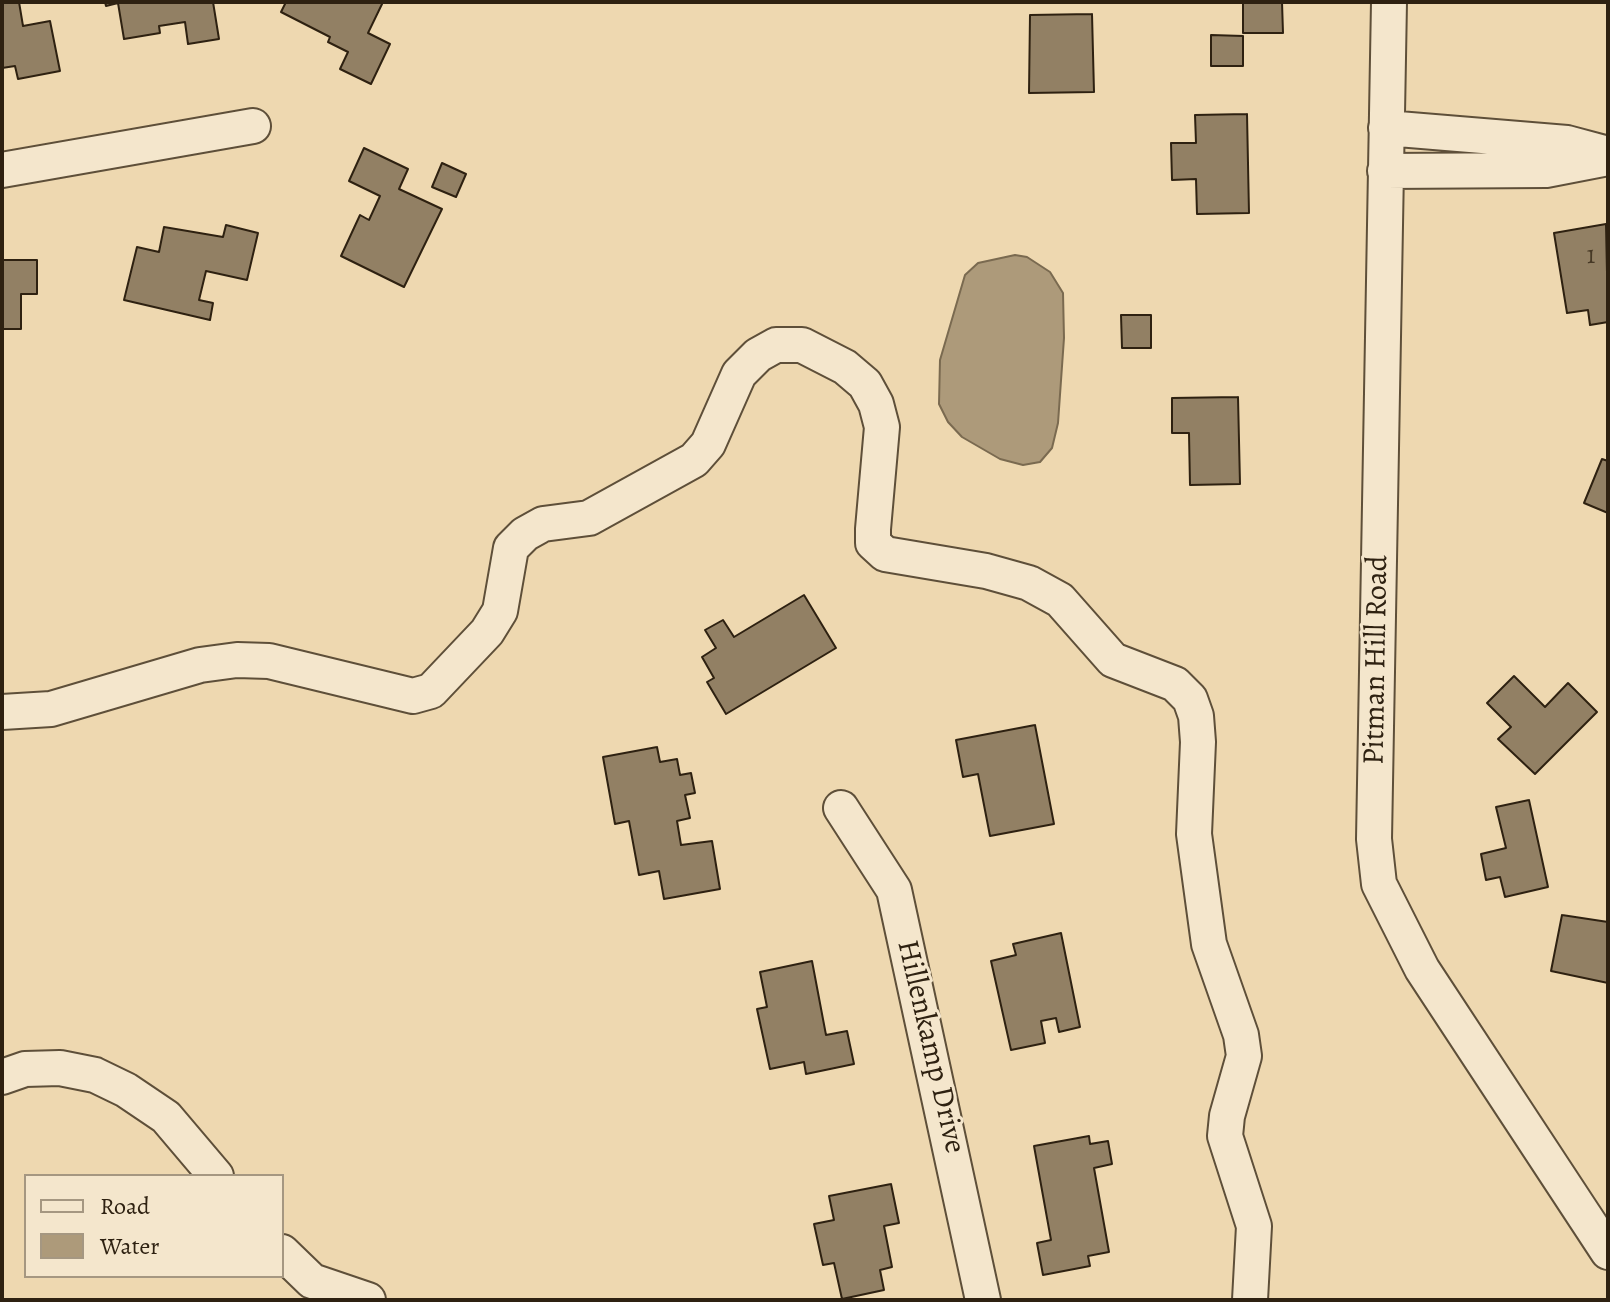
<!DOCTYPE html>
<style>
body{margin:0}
#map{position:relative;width:1610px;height:1302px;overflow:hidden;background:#eed8b0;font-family:Alegreya,serif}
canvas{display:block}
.frame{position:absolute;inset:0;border:4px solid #2e2111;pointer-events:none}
.legend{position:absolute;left:24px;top:1174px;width:260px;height:104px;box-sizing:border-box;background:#f4e6cc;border:2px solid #a59781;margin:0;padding:10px 14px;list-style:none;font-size:24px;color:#2e2111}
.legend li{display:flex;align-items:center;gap:16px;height:40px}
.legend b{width:40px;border:2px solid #a59781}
</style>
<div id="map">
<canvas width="1610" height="1302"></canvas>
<div class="frame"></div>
<ul class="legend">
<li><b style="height:10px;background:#f4e6cc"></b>Road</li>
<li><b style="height:22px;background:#ad9a7a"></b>Water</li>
</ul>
</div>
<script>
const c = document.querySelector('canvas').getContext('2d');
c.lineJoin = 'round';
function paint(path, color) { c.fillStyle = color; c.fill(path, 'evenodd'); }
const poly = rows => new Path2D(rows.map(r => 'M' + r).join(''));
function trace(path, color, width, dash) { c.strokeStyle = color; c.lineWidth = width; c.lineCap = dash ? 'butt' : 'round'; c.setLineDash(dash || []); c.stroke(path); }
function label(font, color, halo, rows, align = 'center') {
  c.font = font + ' Alegreya,serif'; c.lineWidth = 6; c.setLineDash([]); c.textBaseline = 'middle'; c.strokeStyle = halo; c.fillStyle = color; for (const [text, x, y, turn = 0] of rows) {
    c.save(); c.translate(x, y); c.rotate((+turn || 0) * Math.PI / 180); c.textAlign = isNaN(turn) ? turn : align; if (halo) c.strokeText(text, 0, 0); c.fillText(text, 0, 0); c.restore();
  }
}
const water = poly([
 [1015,255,1027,257,1050,272,1063,293,1064,338,1058,423,1052,448,1040,462,1023,465,1000,459,962,437,948,422,939,404,940,360,965,275,978,263,1015,255]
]);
const building = poly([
 [2,2,19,2,23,26,50,21,60,71,18,79,15,66,2,68,2,2],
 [105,2,213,2,219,39,188,44,185,22,159,26,160,33,124,39,118,3,106,6,105,2],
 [286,2,383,2,368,33,390,44,371,84,340,69,348,52,328,42,330,37,281,12,286,2],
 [1243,2,1282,2,1283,33,1243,33,1243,2],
 [1092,14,1094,92,1029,93,1030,15,1092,14],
 [1211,35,1243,36,1243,66,1211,66,1211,35],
 [1247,114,1249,213,1197,214,1196,179,1172,180,1171,143,1196,143,1195,115,1247,114],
 [364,148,408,169,399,189,442,209,404,287,341,256,360,215,369,220,380,196,349,181,364,148],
 [442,163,466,174,456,197,432,187,442,163],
 [1606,224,1608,322,1590,325,1588,310,1567,313,1554,233,1606,224],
 [226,225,258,233,247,280,206,271,199,300,213,303,210,320,124,300,137,247,159,252,164,227,223,237,226,225],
 [2,260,37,260,37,294,21,294,21,329,2,329,2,260],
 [1121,315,1151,315,1151,348,1122,348,1121,315],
 [1238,397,1240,484,1190,485,1189,433,1172,433,1172,398,1238,397],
 [1602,459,1608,461,1608,513,1584,503,1602,459],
 [804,595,836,648,726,714,707,682,714,678,702,657,716,648,705,630,723,620,734,637,804,595],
 [1514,676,1545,707,1568,683,1597,712,1535,774,1498,739,1511,727,1487,703,1514,676],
 [1035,725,1054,824,990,836,978,774,963,777,956,740,1035,725],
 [657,747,660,762,677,759,680,775,691,773,695,793,685,795,690,818,677,821,681,845,712,841,720,889,664,899,659,871,639,875,629,821,615,824,603,757,657,747],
 [1529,800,1548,887,1505,897,1500,877,1486,880,1481,854,1506,848,1496,807,1529,800],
 [1562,915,1608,922,1608,983,1551,971,1562,915],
 [1061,933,1080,1027,1059,1032,1056,1018,1041,1021,1045,1043,1011,1050,991,961,1016,955,1013,944,1061,933],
 [812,961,826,1035,847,1031,854,1064,806,1074,804,1062,770,1069,757,1009,767,1007,760,972,812,961],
 [1089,1136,1090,1144,1108,1141,1112,1164,1094,1168,1109,1252,1088,1256,1090,1266,1043,1275,1037,1243,1051,1240,1034,1146,1089,1136],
 [891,1184,899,1223,884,1226,892,1267,880,1270,884,1290,842,1299,834,1263,823,1265,814,1224,834,1220,829,1196,891,1184]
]);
const minor = poly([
 [1389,2,1374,839,1379,884,1422,969,1608,1252],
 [1386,128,1567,143,1608,154],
 [2,170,253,126],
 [1385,171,1546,170,1608,158],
 [2,712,51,709,200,665,237,660,269,661,413,696,431,691,487,632,500,611,511,548,525,534,543,524,589,518,694,460,708,444,739,374,758,355,776,345,802,345,845,367,865,384,876,404,882,427,873,529,873,543,885,554,986,571,1029,583,1060,600,1113,660,1175,684,1190,699,1196,716,1198,742,1194,834,1209,944,1241,1035,1244,1056,1227,1116,1225,1136,1254,1226,1250,1300],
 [841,808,894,890,983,1300],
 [2,1077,25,1069,60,1068,95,1075,126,1090,166,1117,216,1176],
 [282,1252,312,1281,368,1300]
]);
const numberNames = [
 ["1",1591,257]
];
const streetNames = [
 ["Pitman Hill Road",1377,660,-89],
 ["Hillenkamp Drive",930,1047,77]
];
paint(water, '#ad9a7a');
trace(water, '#7a6a50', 2);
paint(building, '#928064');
trace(building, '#2e2111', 2);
trace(minor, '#5e4f39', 38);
trace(minor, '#f4e6cc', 34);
label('26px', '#473926', null, numberNames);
label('30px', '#2e2111', '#f4e6cc', streetNames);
</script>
